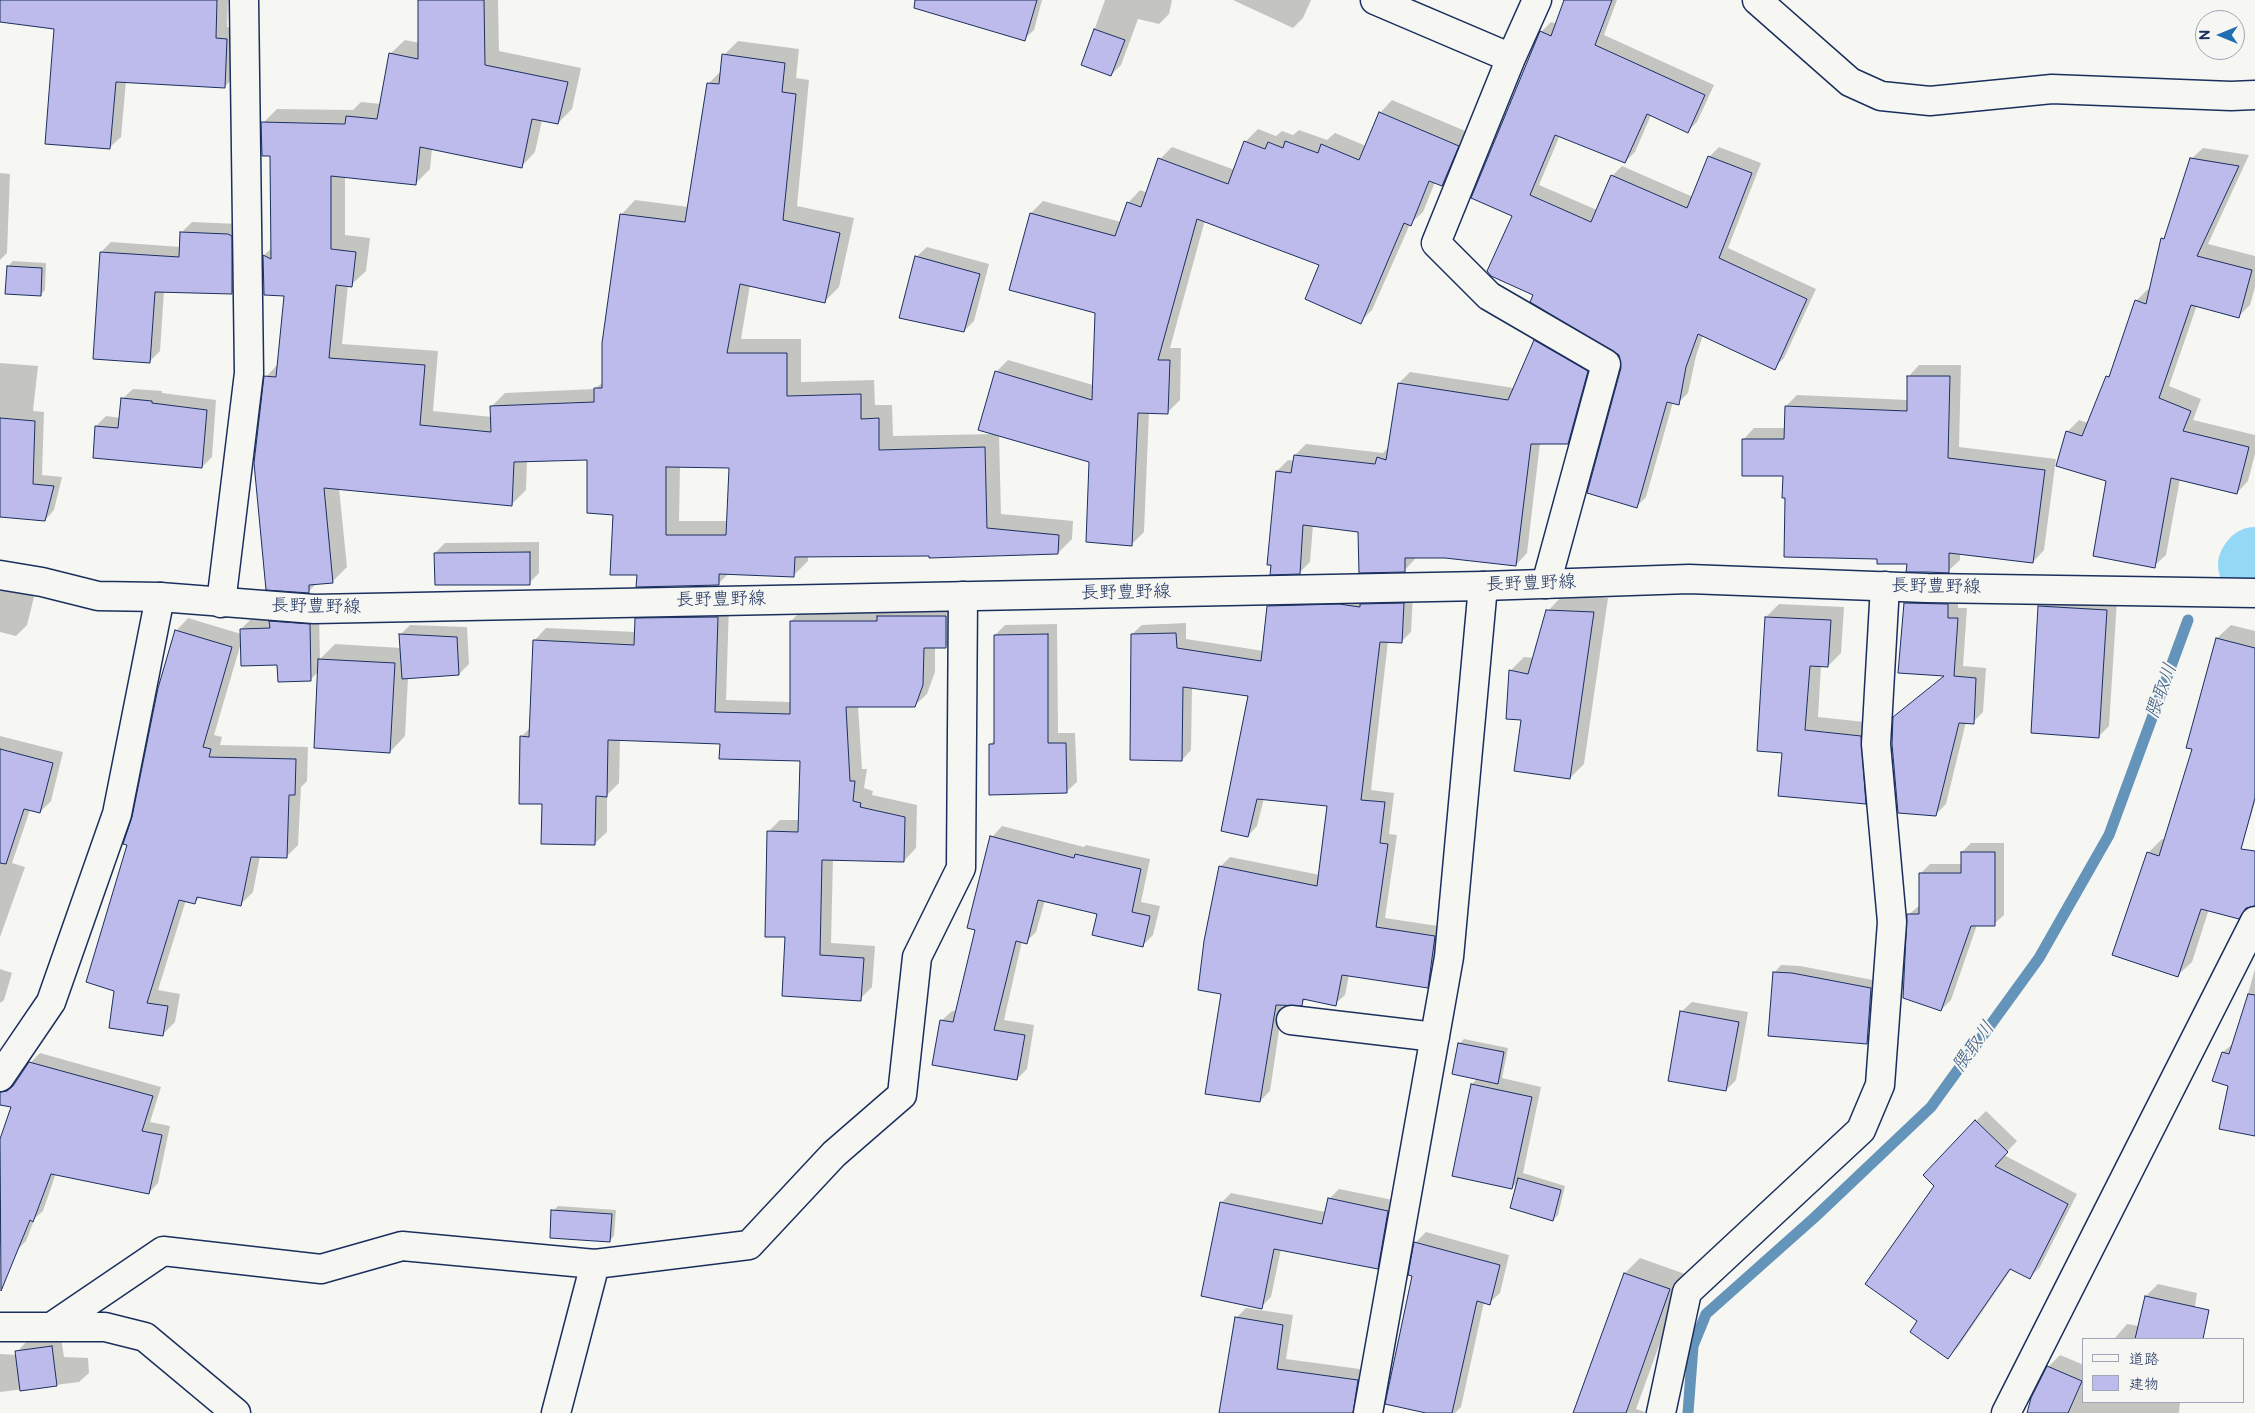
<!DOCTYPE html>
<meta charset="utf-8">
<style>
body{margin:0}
#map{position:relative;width:2255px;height:1413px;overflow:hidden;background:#f6f6f2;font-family:"Balsamiq Sans","Klee One",sans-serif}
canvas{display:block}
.legend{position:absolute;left:2082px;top:1338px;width:162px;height:65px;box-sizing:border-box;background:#f6f6f2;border:1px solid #9ea6b7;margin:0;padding:6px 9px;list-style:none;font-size:15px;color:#1b2f5e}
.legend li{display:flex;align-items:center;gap:10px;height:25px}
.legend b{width:25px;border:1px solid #9ea6b7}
.north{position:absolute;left:2195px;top:10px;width:50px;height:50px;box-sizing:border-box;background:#f6f6f2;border:1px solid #9ea6b7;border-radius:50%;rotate:270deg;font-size:14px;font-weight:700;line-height:20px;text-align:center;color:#1b2f5e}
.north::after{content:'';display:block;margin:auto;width:18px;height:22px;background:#1f6fb2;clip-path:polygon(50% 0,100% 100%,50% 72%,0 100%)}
</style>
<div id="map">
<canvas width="2255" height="1413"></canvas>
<ul class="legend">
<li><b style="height:6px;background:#f6f6f2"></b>道路</li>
<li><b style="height:14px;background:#bcbbec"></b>建物</li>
</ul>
<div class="north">N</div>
</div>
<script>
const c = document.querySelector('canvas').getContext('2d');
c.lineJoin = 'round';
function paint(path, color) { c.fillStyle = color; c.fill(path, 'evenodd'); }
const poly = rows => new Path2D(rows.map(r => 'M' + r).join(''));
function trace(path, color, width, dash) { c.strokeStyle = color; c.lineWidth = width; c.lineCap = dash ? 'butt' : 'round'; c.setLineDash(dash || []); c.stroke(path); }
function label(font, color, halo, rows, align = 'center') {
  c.font = font + ' "Balsamiq Sans","Klee One",sans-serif'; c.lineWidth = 4; c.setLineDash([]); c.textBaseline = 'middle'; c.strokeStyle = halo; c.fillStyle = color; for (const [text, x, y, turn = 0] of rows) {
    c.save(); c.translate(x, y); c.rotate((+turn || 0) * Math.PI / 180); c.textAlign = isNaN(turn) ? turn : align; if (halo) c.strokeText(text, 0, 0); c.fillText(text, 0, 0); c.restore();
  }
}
const shadow = poly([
 [0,0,228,0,227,27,238,28,236,76,224,87,126,81,121,137,109,148,56,28,0,21],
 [419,0,498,0,499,51,581,68,572,109,558,123,542,120,535,152,521,167,432,148,430,169,415,184,345,176,345,235,370,238,366,271,351,285,348,285,342,344,438,351,433,411,492,417,491,407,505,393,595,389,604,381,621,215,635,200,689,207,708,84,722,70,724,55,738,41,799,49,796,78,809,80,797,206,854,218,839,287,825,301,750,285,741,339,801,339,801,382,874,380,875,405,892,405,893,436,994,434,996,372,1008,360,1093,385,1096,313,1011,289,1031,213,1043,201,1121,222,1128,203,1140,190,1148,193,1160,159,1172,147,1235,170,1245,142,1258,129,1276,136,1282,131,1293,135,1299,130,1327,140,1335,133,1366,146,1380,113,1392,100,1470,133,1454,172,1442,185,1435,182,1423,212,1410,224,1372,310,1360,322,1321,264,1205,220,1170,348,1181,348,1180,400,1167,413,1149,412,1144,532,1132,544,1090,461,999,435,1001,514,1073,521,1072,539,1058,553,808,555,808,561,794,575,729,573,718,584,638,574,589,458,527,460,526,490,512,504,339,488,347,567,333,581,317,583,308,592,266,377,278,364,285,295,265,294,264,255,272,248,271,155,263,123,277,109,353,110,361,102,381,104,390,54,405,40,420,43],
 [680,466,730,467,728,521,679,521],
 [972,0,1042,0,1034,30,1024,39],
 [1105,0,1172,0,1169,14,1159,24,1138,19,1121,65,1111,75,1082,64],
 [1233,0,1311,0,1303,18,1293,28],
 [1566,0,1617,0,1604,35,1714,85,1697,122,1687,132,1651,115,1635,152,1625,162,1560,135,1539,185,1597,210,1612,176,1622,166,1693,197,1709,157,1719,147,1761,163,1728,248,1816,289,1784,358,1774,368,1703,335,1696,356,1688,393,1678,403,1673,402,1646,497,1636,507,1620,355,1534,295,1514,215,1541,32,1551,22,1557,24],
 [2203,148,2249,155,2208,244,2255,256,2255,287,2250,305,2239,316,2197,305,2169,386,2201,399,2193,420,2255,435,2255,454,2248,481,2237,493,2180,479,2166,555,2154,566,2108,481,2067,432,2079,420,2088,423,2107,377,2112,372,2136,301,2148,289,2150,290,2163,239,2166,235,2191,159],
 [0,173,10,174,7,253,0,260],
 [192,222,239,224,242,283,232,293,164,291,160,351,150,361,101,252,111,242,181,247,181,233],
 [927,247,989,264,974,321,964,331,916,257],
 [13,261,46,263,45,290,40,295,8,266],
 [1547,330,1598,360,1579,432,1567,443,1540,443,1527,553,1516,565,1445,556,1416,557,1415,559,1404,571,1359,531,1313,525,1310,562,1299,573,1277,471,1288,460,1294,461,1295,455,1306,444,1383,453,1390,446,1399,383,1410,372,1514,388,1536,341],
 [0,363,38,366,33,411,44,412,42,475,62,477,54,510,45,520,0,516],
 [1919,365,1961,365,1959,447,2056,459,2044,550,2033,562,1960,553,1960,560,1948,571,1879,558,1787,497,1784,475,1743,440,1754,428,1785,428,1786,406,1797,395,1908,400,1908,377],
 [133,389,162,391,162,393,216,400,212,457,202,467,96,426,106,416,121,418,122,399],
 [539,542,539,573,529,583,435,553,445,543],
 [0,585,35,593,27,625,16,636,0,632],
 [1915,593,1958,594,1958,608,1967,608,1963,666,1986,668,1983,712,1973,722,1966,722,1946,804,1935,815,1949,673,1905,603],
 [1413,594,1411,632,1402,641,1388,641,1371,790,1394,793,1389,834,1397,835,1385,918,1444,927,1437,977,1427,987,1349,975,1345,995,1335,1004,1307,998,1301,1004,1283,1004,1270,1091,1260,1101,1222,993,1220,867,1230,857,1320,875,1329,805,1264,798,1257,826,1248,836,1249,695,1192,687,1191,750,1182,760,1132,634,1142,625,1186,623,1186,639,1264,651,1268,606,1278,597],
 [1562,596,1608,598,1584,764,1570,778,1522,718,1510,671,1524,657,1534,658,1548,611],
 [2050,596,2117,600,2109,726,2099,736,2040,606],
 [958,604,957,635,945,647,935,647,935,672,927,694,914,706,858,706,862,769,867,769,864,788,873,791,872,795,917,805,916,848,904,861,833,859,831,943,875,946,872,987,860,999,786,936,768,832,780,820,800,820,801,760,721,743,620,739,619,783,607,795,607,832,594,844,543,803,521,737,531,727,534,641,546,628,636,632,636,619,648,607,729,605,726,700,791,702,791,621,803,609],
 [1779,604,1844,607,1841,653,1828,666,1821,666,1818,717,1874,723,1878,790,1865,803,1784,751,1766,617],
 [319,615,320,659,335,644,401,648,400,635,410,625,467,627,469,664,459,674,408,678,405,736,390,752,319,671,310,680,241,643,214,735,222,737,220,745,308,747,307,781,301,787,298,845,286,857,260,856,253,892,241,904,201,896,194,903,186,900,158,990,180,994,175,1022,163,1034,115,990,129,844,176,631,188,618,241,634,241,629,251,619],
 [1057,624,1058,733,1075,733,1077,782,1066,792,990,745,995,739,995,635,1005,625],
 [2231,625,2255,631,2255,802,2235,870,2255,876,2255,900,2238,917,2209,909,2192,962,2178,975,2148,853,2162,839,2166,840,2194,749,2188,747,2217,638],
 [0,736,63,752,51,801,40,812,30,810,12,863,25,867,0,937],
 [1002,826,1084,847,1086,845,1150,859,1141,902,1160,906,1153,935,1143,945,1099,913,1045,900,1036,932,1026,942,1022,941,1004,1020,1034,1025,1027,1069,1017,1079,941,1021,952,1011,956,1011,976,929,992,837],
 [1971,843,2004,843,2004,915,1994,924,1977,925,1951,1000,1941,1010,1908,915,1920,905,1920,874,1930,864,1962,864,1962,852],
 [1781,965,1800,966,1878,981,1874,1035,1867,1042,1774,973],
 [0,969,12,973,4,1000,0,1003],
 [2255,969,2255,1135,2229,1085,2223,1052,2234,1043],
 [1692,1002,1748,1012,1736,1080,1726,1090,1681,1012],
 [1464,1039,1508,1048,1502,1078,1541,1087,1523,1173,1565,1186,1558,1215,1553,1220,1519,1180,1512,1188,1472,1084,1478,1078,1459,1044],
 [40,1053,161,1087,150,1122,170,1126,158,1183,149,1193,56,1173,43,1211,35,1218,26,1241,16,1251,0,1244,0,1142,30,1063],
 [1986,1111,2017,1141,2004,1155,2077,1194,2040,1267,2029,1278,2012,1268,1958,1347,1948,1357,1919,1321,1936,1186,1976,1121],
 [1339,1189,1398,1201,1387,1258,1377,1268,1281,1249,1271,1297,1261,1307,1221,1203,1231,1193,1326,1212,1329,1199],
 [558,1206,616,1210,614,1236,609,1241,553,1211],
 [1426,1232,1509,1255,1500,1293,1489,1303,1484,1302,1461,1407,1455,1413,1432,1413,1414,1275,1415,1243],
 [1640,1258,1685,1274,1636,1409,1648,1413,1575,1413,1625,1273],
 [2158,1284,2197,1293,2190,1339,2114,1339,2127,1324,2139,1326,2146,1296],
 [1246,1308,1293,1315,1286,1359,1367,1370,1367,1413,1219,1413,1236,1318],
 [61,1337,64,1357,88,1358,89,1373,79,1382,0,1392,0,1354,17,1355,17,1352,26,1342],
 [2060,1355,2084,1365,2084,1402,2180,1402,2179,1413,2028,1413,2048,1367]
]);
const stream = poly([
 [1688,1413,1693,1346,1706,1314,1815,1217,1931,1107,2039,958,2109,835,2188,620]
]);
const river = poly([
 [2252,565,2255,561]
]);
const building = poly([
 [0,0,217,0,216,38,227,39,225,88,116,82,110,149,45,144,54,29,0,22,0,0],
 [418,0,484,0,485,65,568,82,558,124,532,119,522,168,420,147,416,185,331,176,331,249,356,252,352,287,336,285,329,358,425,365,420,425,491,432,490,406,594,402,594,388,602,388,602,343,620,214,685,222,707,83,719,84,722,54,785,63,782,92,796,94,783,220,840,233,825,303,740,284,727,353,787,353,787,396,861,394,861,419,879,418,879,450,985,447,987,528,1059,535,1058,554,929,558,929,556,795,557,794,577,719,574,719,585,636,587,637,575,610,575,613,515,587,513,587,460,514,462,512,506,324,488,333,583,309,585,309,593,266,590,254,463,264,376,276,377,284,296,264,295,263,255,271,259,270,156,262,156,261,122,345,124,346,116,377,119,389,53,418,59,418,0],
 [666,467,729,468,726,535,666,535,666,467],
 [915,0,1037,0,1025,41,914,8,915,0],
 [1564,0,1612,0,1595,45,1705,95,1688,133,1647,114,1625,163,1555,135,1530,195,1591,222,1611,175,1687,208,1708,156,1752,173,1719,258,1807,299,1775,370,1698,334,1686,367,1679,405,1667,402,1637,508,1587,493,1621,368,1619,355,1530,302,1533,295,1491,276,1487,271,1512,216,1471,198,1540,31,1551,36,1564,0],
 [1094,29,1125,40,1111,76,1081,65,1094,29],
 [1379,112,1459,146,1442,186,1429,181,1411,226,1404,223,1361,324,1305,299,1319,265,1197,219,1158,360,1170,360,1168,414,1138,413,1132,546,1086,542,1089,462,978,430,995,371,1092,400,1095,313,1009,290,1030,213,1115,236,1127,202,1141,207,1158,158,1228,184,1244,141,1265,149,1268,142,1283,148,1285,141,1318,153,1321,144,1359,160,1379,112],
 [2190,158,2239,166,2197,256,2252,270,2239,318,2191,305,2159,398,2191,411,2183,431,2249,447,2237,494,2171,478,2155,568,2093,556,2106,481,2056,466,2066,431,2082,436,2106,376,2109,377,2135,300,2146,304,2161,238,2164,239,2190,158],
 [180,232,228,234,232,236,232,294,155,292,150,363,93,359,100,252,179,257,180,232],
 [915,256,980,274,964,332,899,318,915,256],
 [7,266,42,268,41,296,5,294,7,266],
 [1534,340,1588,371,1568,444,1531,444,1516,566,1445,558,1405,558,1405,572,1359,573,1358,532,1303,525,1300,574,1270,575,1271,565,1267,565,1276,471,1291,473,1294,455,1375,464,1377,457,1386,460,1398,383,1508,400,1534,340],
 [1907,376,1950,376,1948,458,2045,470,2033,563,1949,553,1949,573,1927,572,1906,572,1907,564,1877,564,1877,559,1784,557,1785,498,1782,498,1783,476,1742,476,1742,439,1784,439,1785,406,1907,411,1907,376],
 [121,398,152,401,152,403,207,410,202,468,93,458,95,426,118,428,121,398],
 [0,418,35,421,33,484,54,486,45,521,0,517,0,418],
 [530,552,530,585,435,585,434,553,530,552],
 [1404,603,1402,643,1380,642,1361,800,1385,802,1380,843,1388,844,1376,927,1435,936,1428,988,1342,975,1336,1006,1303,999,1302,1006,1276,1005,1260,1102,1205,1094,1221,994,1198,990,1204,941,1219,866,1317,886,1327,806,1257,799,1248,837,1221,831,1248,696,1183,687,1182,761,1130,760,1131,634,1176,633,1177,648,1261,661,1267,606,1339,604,1360,607,1360,604,1404,603],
 [1904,603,1948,604,1948,618,1958,618,1954,676,1976,678,1974,724,1959,723,1936,816,1898,813,1892,744,1893,717,1944,676,1898,673,1904,603],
 [2038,606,2107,610,2099,738,2031,733,2038,606],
 [1546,610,1594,612,1570,779,1514,771,1521,720,1506,719,1509,670,1528,674,1546,610],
 [877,616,946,616,946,648,924,648,923,685,915,707,846,707,850,781,855,781,853,801,861,803,860,807,905,817,904,862,822,860,820,955,864,958,861,1001,782,996,785,937,765,937,767,831,798,832,800,761,719,759,720,744,608,740,607,797,596,796,595,845,541,844,542,804,519,804,520,736,529,737,533,640,634,645,635,618,718,617,715,712,790,714,790,621,877,621,877,616],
 [1765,617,1831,620,1828,667,1810,666,1805,730,1861,736,1866,804,1778,796,1782,753,1757,751,1765,617],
 [269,621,310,624,311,681,278,682,277,665,241,666,240,629,270,628,269,621],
 [175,630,232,647,203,747,211,749,209,757,296,759,295,795,289,795,287,858,251,857,241,906,197,897,195,904,179,900,147,1003,168,1006,163,1036,109,1028,114,991,86,982,127,845,123,844,132,817,158,688,175,630],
 [399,634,457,637,459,675,402,679,399,634],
 [1048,634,1048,743,1066,743,1067,793,989,795,989,744,994,744,994,635,1048,634],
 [2216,638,2255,648,2255,798,2241,849,2255,851,2255,906,2246,908,2239,919,2201,909,2178,977,2112,955,2147,852,2159,856,2192,749,2186,748,2216,638],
 [318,659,395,663,390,753,314,748,318,659],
 [0,749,53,763,40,813,24,809,6,864,0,863,0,749],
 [990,836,1074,858,1075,854,1141,869,1132,912,1150,916,1143,947,1092,935,1097,914,1038,900,1027,944,1016,941,994,1030,1025,1035,1017,1080,932,1065,940,1020,953,1022,975,930,967,928,990,836],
 [1961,852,1995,852,1995,926,1971,926,1941,1011,1903,998,1907,914,1919,914,1919,873,1961,873,1961,852],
 [1773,972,1792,973,1871,988,1867,1044,1768,1036,1773,972],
 [2248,994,2255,995,2255,1136,2219,1129,2228,1086,2212,1081,2222,1052,2229,1054,2248,994],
 [1680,1011,1739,1022,1726,1091,1668,1081,1680,1011],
 [1458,1043,1504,1052,1498,1084,1452,1074,1458,1043],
 [29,1062,153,1096,142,1131,162,1135,149,1194,51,1174,33,1222,30,1220,1,1291,0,1139,11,1107,0,1105,0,1092,7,1091,13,1086,29,1062],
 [1471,1084,1532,1097,1512,1189,1452,1176,1471,1084],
 [1975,1120,2008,1152,1995,1166,2068,1204,2030,1279,2010,1269,1948,1359,1910,1332,1917,1321,1865,1284,1934,1186,1923,1175,1975,1120],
 [1518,1178,1561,1190,1553,1221,1510,1208,1518,1178],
 [1328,1198,1388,1211,1378,1269,1274,1249,1262,1309,1201,1296,1220,1202,1322,1224,1328,1198],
 [551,1210,612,1214,610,1242,550,1238,551,1210],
 [1414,1242,1500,1265,1490,1305,1477,1301,1452,1413,1426,1413,1385,1404,1412,1276,1408,1275,1414,1242],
 [1624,1273,1670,1289,1626,1413,1573,1413,1624,1273],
 [2145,1296,2209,1310,2203,1339,2135,1339,2145,1296],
 [1235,1317,1283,1325,1277,1369,1358,1380,1353,1413,1219,1413,1235,1317],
 [52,1346,57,1386,20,1391,15,1351,52,1346],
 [2047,1366,2082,1381,2068,1413,2027,1413,2031,1398,2047,1366]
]);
const street = poly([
 [1375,0,1511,58,1537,0],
 [1757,0,1850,82,1881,96,1930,101,2052,89,2231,96,2255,95],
 [1511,58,1436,243,1489,296,1606,364,1546,584],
 [221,603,249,373,244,0],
 [1291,1020,1435,1037],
 [0,1077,51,1002,117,814,160,597],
 [0,1327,105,1327,145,1337,236,1413],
 [51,1327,163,1251,321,1269,402,1246,595,1264],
 [556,1413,595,1264,749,1245,834,1154,902,1095,917,957,961,868,963,596],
 [1368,1413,1449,957,1483,586],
 [1661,1413,1687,1292,1861,1130,1880,1085,1892,922,1876,744,1885,586],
 [2006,1413,2255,921]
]);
const secondary = poly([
 [0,575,42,582,98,596,160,597,314,609,1483,586,1689,579,1927,588,2255,593]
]);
const streetNames = [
 ["長野豊野線",1531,584,-2],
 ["長野豊野線",1936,587,1],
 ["長野豊野線",1126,593,-1],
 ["長野豊野線",721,600,-1],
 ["長野豊野線",316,607,1]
];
const waterNames = [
 ["隈取川",2162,691,-70],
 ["隈取川",1974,1047,-54]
];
paint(shadow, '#0003');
trace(stream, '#6494b9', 11);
trace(river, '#94d8f6', 68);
paint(building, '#bcbbec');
trace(building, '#1b2f5e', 1);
trace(street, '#1b2f5e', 31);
trace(secondary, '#1b2f5e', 31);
trace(street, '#f6f6f2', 28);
trace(secondary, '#f6f6f2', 28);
label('18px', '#1b2f5e', '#f6f6f2', streetNames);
label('italic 19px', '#395984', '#f6f6f2', waterNames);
</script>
